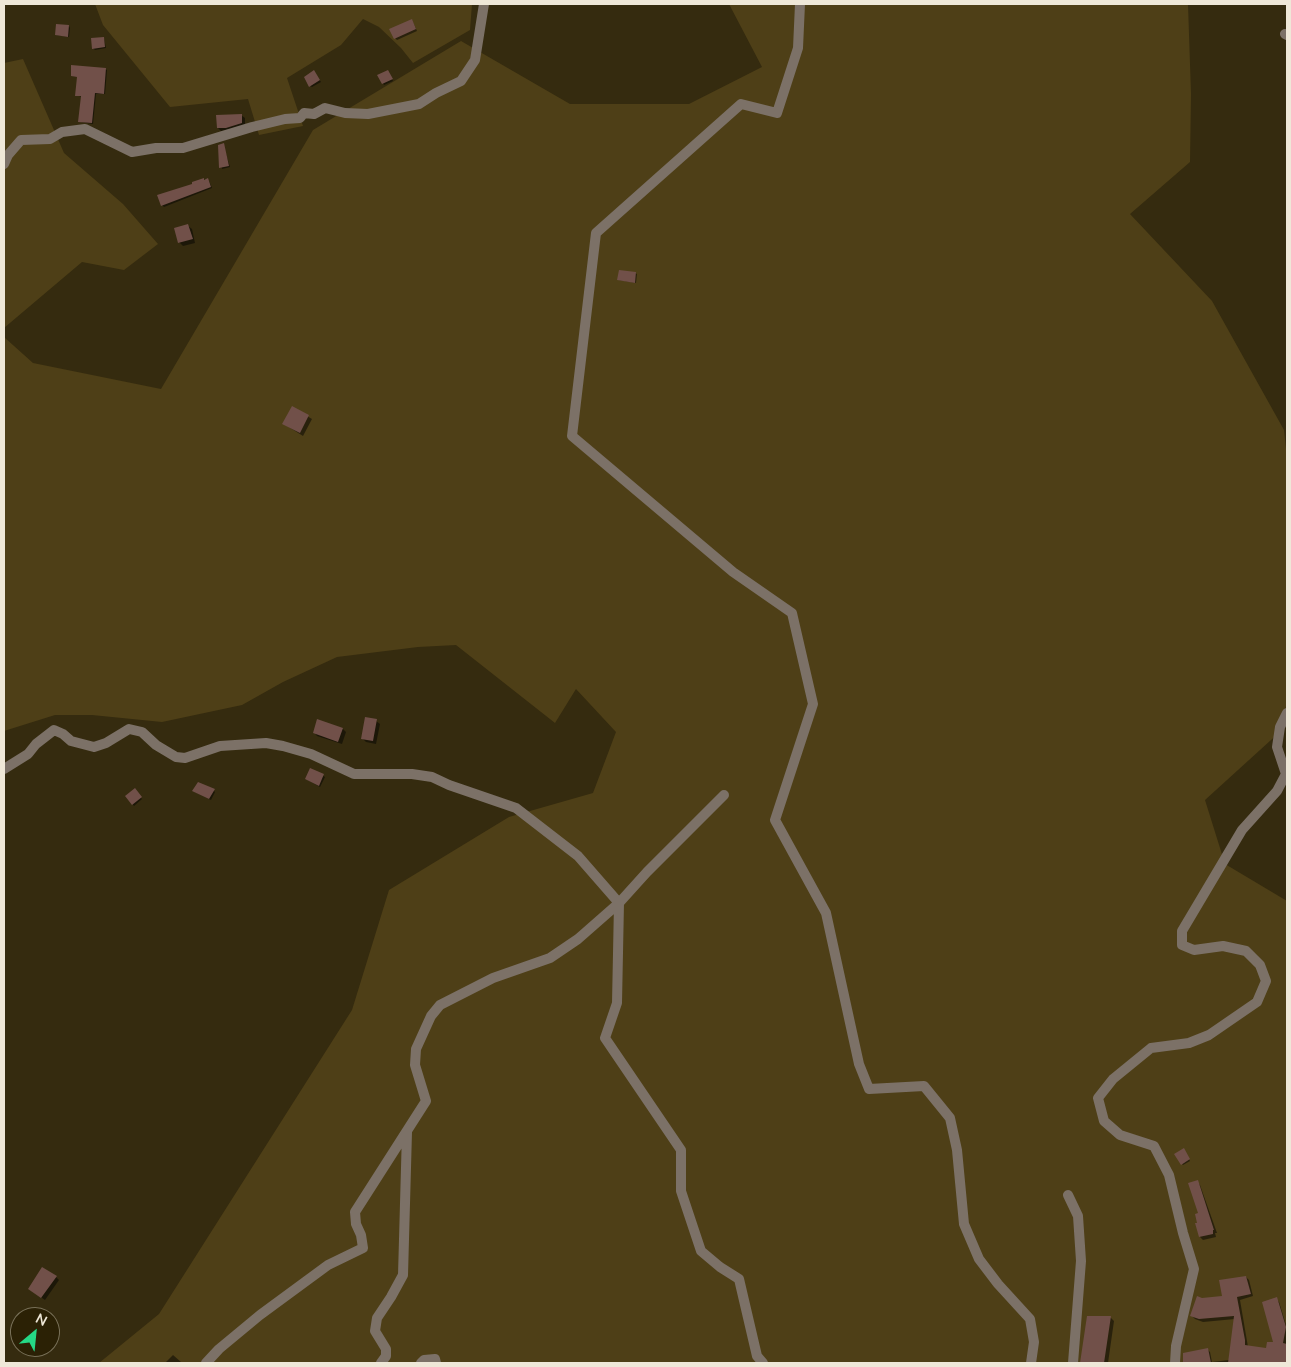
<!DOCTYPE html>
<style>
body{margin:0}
#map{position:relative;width:1291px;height:1367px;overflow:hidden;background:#352b0f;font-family:Mulish,sans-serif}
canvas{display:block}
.frame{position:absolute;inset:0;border:5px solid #efe8d8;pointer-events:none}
.north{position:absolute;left:10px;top:1307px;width:50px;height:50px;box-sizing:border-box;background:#2b2105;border:1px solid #797159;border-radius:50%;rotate:28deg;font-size:14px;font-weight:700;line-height:20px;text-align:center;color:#efe8d8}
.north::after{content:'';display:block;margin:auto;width:18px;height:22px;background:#25d886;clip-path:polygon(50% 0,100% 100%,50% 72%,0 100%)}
</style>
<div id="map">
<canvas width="1291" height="1367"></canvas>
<div class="frame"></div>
<div class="north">N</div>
</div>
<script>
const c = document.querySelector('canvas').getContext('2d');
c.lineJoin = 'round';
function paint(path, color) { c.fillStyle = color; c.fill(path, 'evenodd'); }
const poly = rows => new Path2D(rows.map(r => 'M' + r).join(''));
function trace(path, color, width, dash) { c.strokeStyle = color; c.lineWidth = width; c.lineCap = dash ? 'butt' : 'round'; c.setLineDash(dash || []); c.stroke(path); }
const green = poly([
 [95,4,472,4,470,30,413,63,401,48,379,27,363,19,341,45,287,78,303,126,259,135,248,99,170,107,103,25],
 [729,4,1188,4,1191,94,1190,162,1130,214,1212,301,1284,430,1287,458,1287,700,1282,730,1205,800,1225,864,1287,901,1287,1363,99,1363,159,1314,352,1010,389,890,509,817,593,793,616,732,576,689,555,723,456,645,418,647,337,657,283,682,242,705,162,722,92,715,55,715,4,731,4,337,33,363,161,389,313,130,461,41,570,104,689,104,762,67],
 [23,59,64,153,123,204,158,244,124,270,82,262,4,328,4,63]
]);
const shadow = poly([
 [412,20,417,31,397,40,395,38],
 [69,26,70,28,69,37,56,35],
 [104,38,106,48,95,50,93,48],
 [105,69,107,70,105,94,96,94,93,124,81,122,80,121,82,97,76,95,78,77,72,76],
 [389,72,393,81,384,85,379,75],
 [315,73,321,82,312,87,310,86],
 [241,115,245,118,245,126,221,131,218,128],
 [223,144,230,167,222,169,219,146],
 [203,179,209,181,212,188,164,207,162,205],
 [188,226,192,229,195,243,183,246,179,242],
 [635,273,637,274,636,283,619,280],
 [292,407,312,419,303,436,284,424],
 [376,721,380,724,376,744,366,742,362,738],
 [343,729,346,732,342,744,317,736,314,732],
 [311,769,325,777,320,787,306,779],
 [134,790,142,799,134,806,126,796],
 [214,791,215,792,211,800,195,792],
 [1185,1151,1190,1161,1183,1165,1182,1164],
 [1197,1182,1200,1185,1217,1233,1215,1233,1216,1237,1203,1240,1200,1237],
 [56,1277,59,1280,45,1300,29,1289],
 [1246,1277,1249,1280,1253,1296,1240,1300,1248,1347,1267,1350,1275,1344,1276,1299,1279,1302,1287,1328,1286,1345,1287,1345,1287,1363,1184,1363,1184,1354,1207,1349,1210,1352,1212,1362,1229,1360,1235,1319,1203,1322,1195,1319,1192,1316,1201,1299,1224,1297],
 [1088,1317,1111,1318,1114,1321,1108,1363,1082,1363],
 [173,1355,181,1362,182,1363,165,1363]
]);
const building = poly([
 [412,19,416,29,394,39,389,29],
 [56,24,69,25,68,37,55,35],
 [104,37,105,47,92,49,91,38],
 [71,65,106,68,104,94,95,93,92,123,78,122,81,96,75,96,77,77,71,76],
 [314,70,320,80,309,87,304,77],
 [388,70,393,79,382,84,377,75],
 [242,114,242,123,226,128,217,128,216,115],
 [224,143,229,166,219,168,218,145],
 [204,178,204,180,208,178,211,187,161,206,157,195,192,184,192,182],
 [188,224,193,239,178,243,174,228],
 [619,270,636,272,635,283,617,280],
 [292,406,309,415,300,433,282,424],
 [365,717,377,719,373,741,361,739],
 [317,719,343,728,338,742,313,733],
 [310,768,324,774,319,786,305,779],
 [198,782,215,789,209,799,192,791],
 [135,788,142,797,132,805,125,796],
 [1184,1148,1190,1159,1181,1165,1174,1154],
 [1198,1180,1214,1230,1213,1230,1213,1234,1199,1237,1195,1223,1197,1223,1195,1214,1198,1213,1188,1183],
 [42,1267,57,1276,41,1298,28,1289],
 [1246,1276,1251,1294,1237,1297,1245,1340,1245,1345,1266,1348,1267,1342,1273,1342,1262,1302,1277,1297,1286,1327,1283,1343,1287,1344,1287,1363,1228,1363,1234,1316,1199,1319,1190,1316,1197,1296,1202,1298,1222,1296,1219,1280],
 [1087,1316,1111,1316,1104,1363,1080,1363],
 [1208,1348,1211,1363,1183,1363,1183,1353]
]);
const minor = poly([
 [800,4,798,48,777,113,741,104,596,233,572,436,733,572,792,613,813,704,775,820,826,913,859,1064,869,1089,924,1086,950,1118,957,1150,964,1224,979,1259,998,1284,1030,1319,1034,1342,1031,1363],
 [1285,34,1287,35],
 [4,164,8,155,21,140,50,139,62,132,85,129,132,152,156,148,183,148,252,127,285,119,300,118,304,113,314,114,325,108,345,113,368,114,419,104,436,93,461,81,475,60,484,4],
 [4,769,28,754,36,744,54,730,63,734,71,741,94,747,106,743,129,729,142,732,156,745,176,757,185,758,220,746,266,743,283,746,311,754,354,774,412,774,432,777,449,785,516,808,578,856,619,903,617,1003,605,1038,681,1150,681,1191,701,1251,720,1267,739,1279,757,1356,763,1363],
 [1068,1195,1078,1216,1081,1261,1073,1363],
 [206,1363,219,1349,260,1315,328,1265,363,1248,361,1235,356,1224,355,1212,426,1101,415,1065,416,1049,431,1016,440,1005,493,978,550,958,578,939,619,903,647,872,724,795],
 [381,1363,386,1356,386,1349,375,1331,377,1318,391,1297,403,1275,407,1132],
 [421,1363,424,1360,435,1359,436,1363],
 [1175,1363,1176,1346,1194,1269,1183,1233,1169,1175,1154,1146,1120,1135,1104,1121,1098,1098,1113,1079,1151,1048,1189,1043,1209,1035,1257,1002,1266,981,1260,965,1246,951,1223,946,1194,950,1182,945,1182,931,1242,830,1277,791,1286,774,1277,747,1280,727,1287,713]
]);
paint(green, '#4e3f17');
paint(shadow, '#0007');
paint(building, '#715049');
trace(minor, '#7c7167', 10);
</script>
